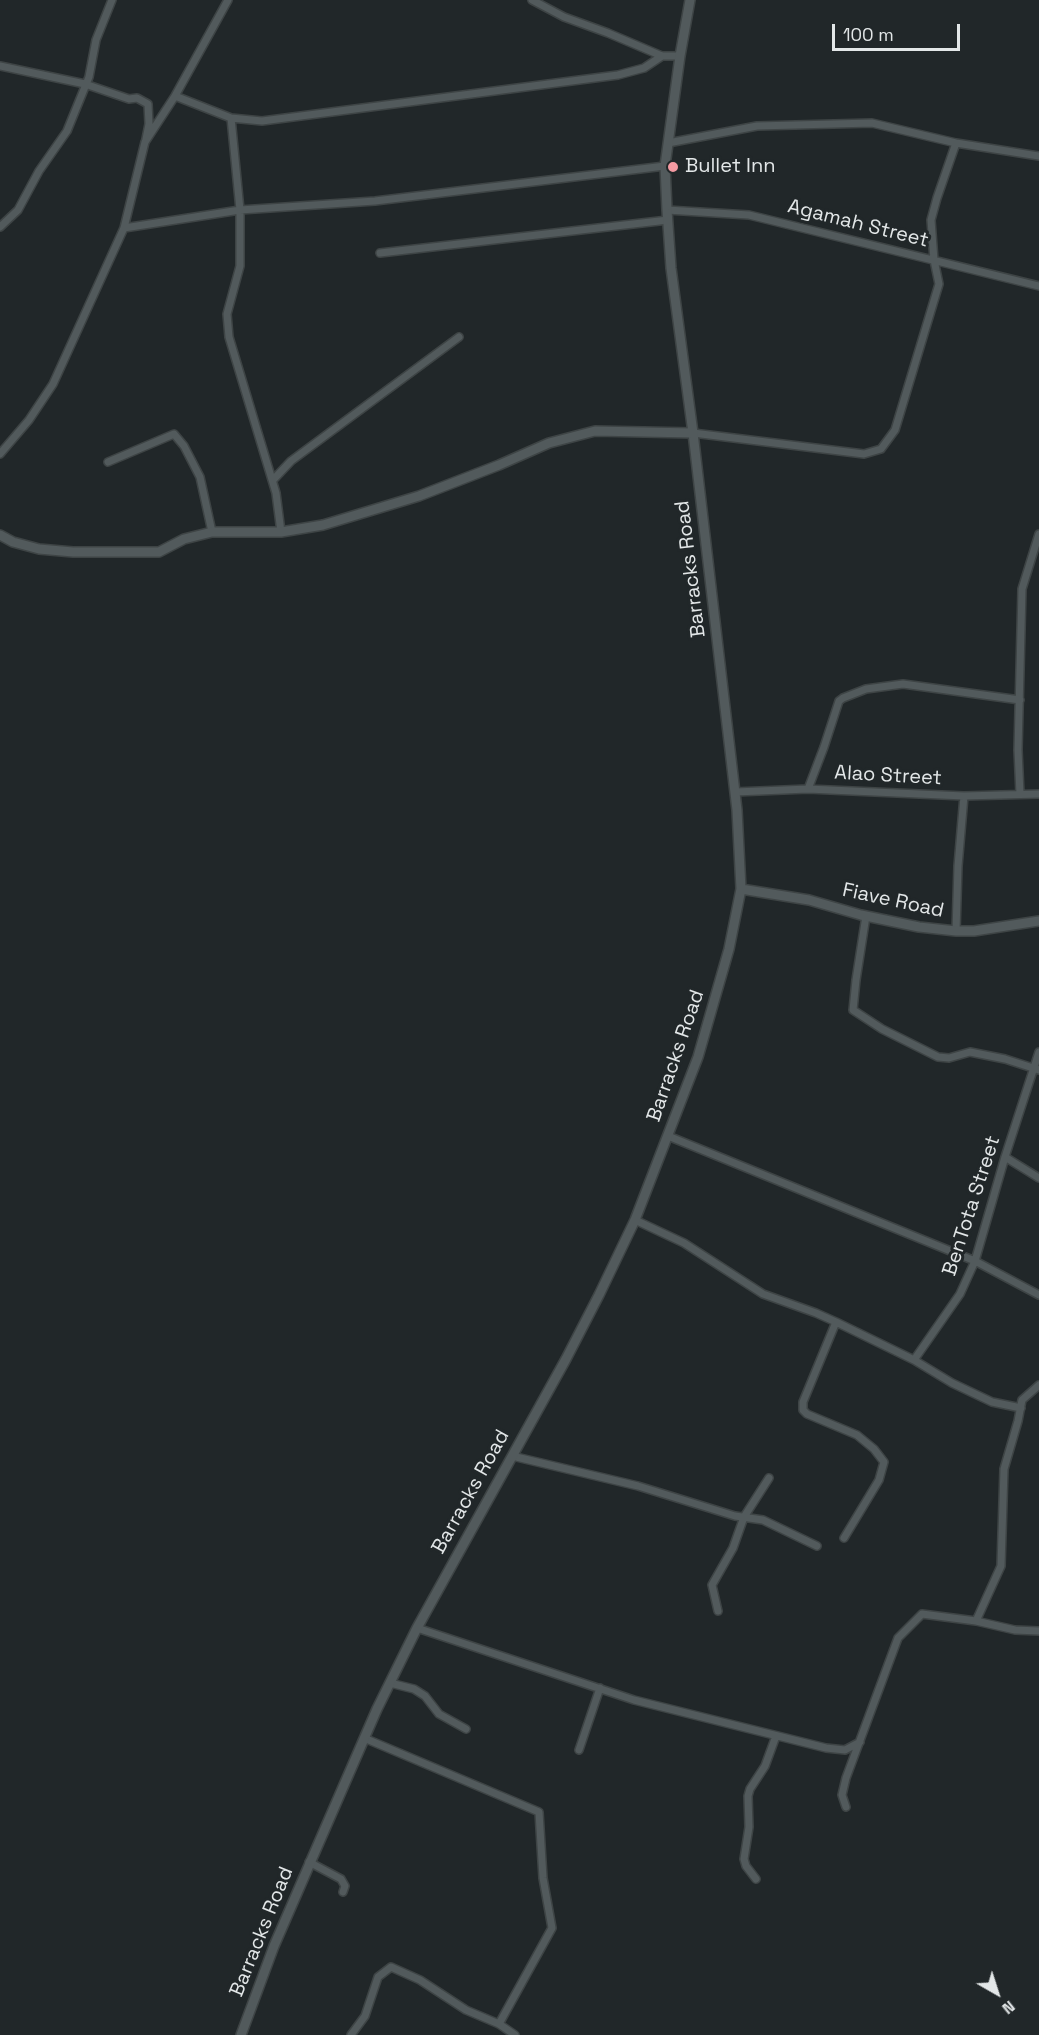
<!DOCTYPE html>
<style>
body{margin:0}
#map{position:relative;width:1039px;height:2035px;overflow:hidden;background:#212729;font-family:"Space Grotesk",sans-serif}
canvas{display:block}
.north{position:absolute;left:967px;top:1963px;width:60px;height:60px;-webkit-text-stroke:4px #212729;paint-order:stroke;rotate:141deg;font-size:16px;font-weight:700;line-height:24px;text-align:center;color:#e3e7e8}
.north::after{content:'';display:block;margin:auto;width:21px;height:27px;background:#e3e7e8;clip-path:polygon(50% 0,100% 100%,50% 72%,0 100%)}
.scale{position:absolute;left:832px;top:24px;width:128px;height:27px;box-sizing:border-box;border:3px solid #e3e7e8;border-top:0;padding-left:8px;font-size:18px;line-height:21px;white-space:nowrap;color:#e3e7e8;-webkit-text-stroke:4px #212729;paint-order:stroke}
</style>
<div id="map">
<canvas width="1039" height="2035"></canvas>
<div class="north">N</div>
<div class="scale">100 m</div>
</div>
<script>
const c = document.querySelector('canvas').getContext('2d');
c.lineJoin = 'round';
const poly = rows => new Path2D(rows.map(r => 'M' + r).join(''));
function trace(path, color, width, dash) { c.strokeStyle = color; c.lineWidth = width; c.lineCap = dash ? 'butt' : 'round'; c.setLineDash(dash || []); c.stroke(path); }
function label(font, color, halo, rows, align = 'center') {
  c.font = font + ' "Space Grotesk",sans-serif'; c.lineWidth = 6; c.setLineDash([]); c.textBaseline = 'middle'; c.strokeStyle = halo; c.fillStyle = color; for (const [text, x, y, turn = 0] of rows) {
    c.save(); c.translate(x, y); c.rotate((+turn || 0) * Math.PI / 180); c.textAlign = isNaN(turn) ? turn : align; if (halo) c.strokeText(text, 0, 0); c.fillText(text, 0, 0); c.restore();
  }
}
const street = poly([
 [532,0,564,17,608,33,662,56,680,56],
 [0,66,85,84,129,99,137,98,148,104,149,124,146,139],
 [175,96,231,118,262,121,618,75,644,68,662,56],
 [231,118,240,210,240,266,227,314,229,337,276,493,281,532],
 [668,143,757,126,872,123,956,143,1039,156],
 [667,210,749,215,1039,286],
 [0,227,18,210,39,171,67,131,89,77,96,40,112,0],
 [124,228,240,210,375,201,665,166],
 [380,253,668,220],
 [693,433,864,454,881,449,895,430,939,284,934,260,931,220,937,198,956,143],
 [0,454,29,420,53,384,124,228,145,142,175,96,228,0],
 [108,462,174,434,184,446,200,477,212,532],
 [273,480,291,461,459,337],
 [808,789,824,747,839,701,843,698,866,689,903,684,1020,700],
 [735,792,808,789,964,796,1039,794],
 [1020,794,1018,750,1022,589,1039,534],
 [866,916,856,980,853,1010,882,1029,938,1057,949,1058,970,1052,1005,1059,1039,1070],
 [956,931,958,866,964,796],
 [668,1136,975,1261,1039,1295],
 [1005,1157,1039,1178],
 [635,1220,684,1243,763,1294,816,1313,836,1322,914,1360,952,1383,992,1402,1021,1408],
 [836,1322,803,1402,803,1410,807,1414,857,1435,874,1449,884,1462,879,1480,844,1538],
 [914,1360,960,1294,975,1261,1005,1157,1039,1052],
 [1039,1385,1022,1400,1018,1421,1004,1469,1001,1566,976,1621,1015,1630,1039,1631],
 [512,1456,638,1486,735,1516,763,1520,817,1546],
 [718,1611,712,1585,733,1548,744,1517,769,1478],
 [417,1628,634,1700,826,1748,845,1750,860,1742],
 [390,1683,414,1689,425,1696,439,1714,466,1729],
 [364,1738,539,1812,543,1878,552,1928,499,2024],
 [579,1750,600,1688],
 [846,1807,842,1795,846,1778,898,1638,922,1614,976,1621],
 [309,1862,341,1879,345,1886,343,1892],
 [756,1879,746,1866,744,1859,749,1827,748,1796,750,1789,765,1766,776,1736],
 [351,2035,365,2016,378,1977,391,1967,420,1980,466,2010,499,2024,515,2035]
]);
const secondary = poly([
 [0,535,13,542,39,549,73,552,159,552,184,539,212,532,281,532,323,525,419,496,499,465,549,443,595,431,693,433],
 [741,889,809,900,861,915,919,927,956,931,974,931,1039,921],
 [241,2035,274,1946,377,1709,417,1628,566,1359,599,1295,635,1220,698,1057,729,949,741,889,737,810,693,433,671,268,667,210,665,166,680,56,690,0]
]);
const markers = [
 [673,167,6,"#f49aa2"]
];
const poiNames = [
 ["Bullet Inn",685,167]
];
const streetNames = [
 ["Agamah Street",858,224,14],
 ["Barracks Road",691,569,-97],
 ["Alao Street",888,776,3],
 ["Fiave Road",893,901,12],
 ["Barracks Road",676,1056,-71],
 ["BenTota Street",972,1206,-72],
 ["Barracks Road",471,1492,-61],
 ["Barracks Road",262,1932,-68]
];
trace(street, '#3e4445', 10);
trace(secondary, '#3e4445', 12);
trace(street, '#525a5c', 7);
trace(secondary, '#525a5c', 9);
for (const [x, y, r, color] of markers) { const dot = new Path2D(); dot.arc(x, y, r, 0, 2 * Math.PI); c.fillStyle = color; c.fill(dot); trace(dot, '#212729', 2); }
label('20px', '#e3e7e8', '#212729', poiNames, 'left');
label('20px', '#e3e7e8', '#212729', streetNames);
</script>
